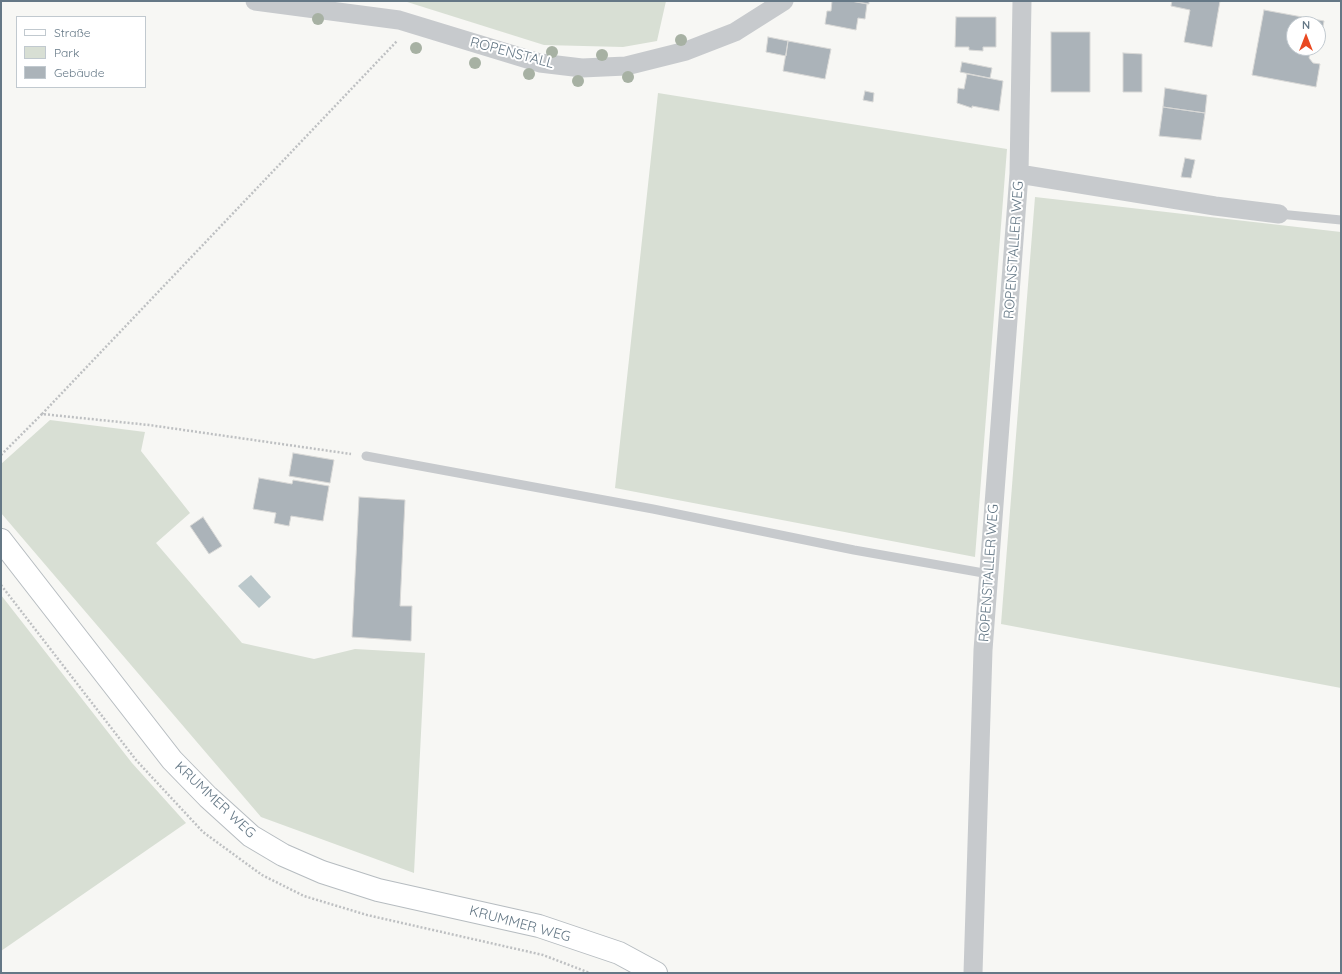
<!DOCTYPE html>
<meta charset="utf-8">
<style>
body{margin:0}
#map{position:relative;width:1342px;height:974px;overflow:hidden;background:#f7f7f4;font-family:Quicksand,sans-serif}
canvas{display:block}
.frame{position:absolute;inset:0;border:2px solid #657886;pointer-events:none}
.legend{position:absolute;left:16px;top:16px;width:130px;height:72px;box-sizing:border-box;background:#fff;border:1px solid #c1c9cf;margin:0;padding:5px 7px;list-style:none;font-size:12px;color:#657886}
.legend li{display:flex;align-items:center;gap:8px;height:20px}
.legend b{width:20px;border:1px solid #c1c9cf}
.north{position:absolute;left:1286px;top:16px;width:40px;height:40px;box-sizing:border-box;background:#fff;border:1px solid #c1c9cf;border-radius:50%;rotate:0deg;font-size:11px;font-weight:700;line-height:16px;text-align:center;color:#657886}
.north::after{content:'';display:block;margin:auto;width:14px;height:18px;background:#e94921;clip-path:polygon(50% 0,100% 100%,50% 72%,0 100%)}
</style>
<div id="map">
<canvas width="1342" height="974"></canvas>
<div class="frame"></div>
<ul class="legend">
<li><b style="height:5px;background:#fff"></b>Straße</li>
<li><b style="height:11px;background:#d8dfd4"></b>Park</li>
<li><b style="height:11px;background:#abb3b9"></b>Gebäude</li>
</ul>
<div class="north">N</div>
</div>
<script>
const c = document.querySelector('canvas').getContext('2d');
c.lineJoin = 'round';
function paint(path, color) { c.fillStyle = color; c.fill(path, 'evenodd'); }
const poly = rows => new Path2D(rows.map(r => 'M' + r).join(''));
function trace(path, color, width, dash) { c.strokeStyle = color; c.lineWidth = width; c.lineCap = dash ? 'butt' : 'round'; c.setLineDash(dash || []); c.stroke(path); }
function label(font, color, halo, rows, align = 'center') {
  c.font = font + ' Quicksand,sans-serif'; c.lineWidth = 4; c.setLineDash([]); c.textBaseline = 'middle'; c.strokeStyle = halo; c.fillStyle = color; for (const [text, x, y, turn = 0] of rows) {
    c.save(); c.translate(x, y); c.rotate((+turn || 0) * Math.PI / 180); c.textAlign = isNaN(turn) ? turn : align; if (halo) c.strokeText(text, 0, 0); c.fillText(text, 0, 0); c.restore();
  }
}
const green = poly([
 [404,1,666,1,657,41,623,47,544,45],
 [658,93,1007,149,975,557,615,488],
 [1035,197,1341,232,1341,688,1001,624],
 [50,420,145,432,141,451,190,513,156,543,242,643,314,659,355,649,425,653,414,873,261,817,1,513,1,464],
 [1,595,132,763,186,823,1,951]
]);
const water = poly([
 [251,575,271,597,259,608,238,586]
]);
const building = poly([
 [832,1,851,1,867,4,865,19,858,18,856,30,825,24,827,11,831,11,832,1],
 [851,1,869,1,869,4,851,1],
 [1172,1,1220,1,1212,47,1184,42,1190,10,1171,6,1172,1],
 [1264,10,1324,21,1320,43,1318,42,1318,24,1294,24,1294,48,1311,48,1309,58,1313,63,1320,64,1316,87,1252,75,1264,10],
 [956,17,996,17,996,47,983,47,983,51,969,50,969,47,955,47,956,17],
 [1051,32,1090,32,1090,92,1051,92,1051,32],
 [768,37,788,41,786,56,766,52,768,37],
 [788,41,831,49,825,79,783,71,788,41],
 [1123,53,1142,54,1142,92,1123,92,1123,53],
 [962,62,992,68,990,78,960,72,962,62],
 [967,74,1003,81,999,111,972,106,972,108,957,103,958,88,964,89,967,74],
 [1165,88,1207,95,1205,113,1163,107,1165,88],
 [865,91,874,93,873,102,863,100,865,91],
 [1163,107,1205,113,1201,140,1159,136,1163,107],
 [1185,158,1195,160,1191,178,1181,177,1185,158],
 [293,453,334,460,330,483,289,476,293,453],
 [259,478,292,484,293,480,329,486,323,521,291,516,289,526,274,523,276,513,253,509,259,478],
 [359,497,405,500,400,606,412,606,411,641,352,637,359,497],
 [203,517,222,546,209,554,190,526,203,517]
]);
const path = poly([
 [42,414,397,41],
 [1,455,42,414,149,425,351,454],
 [1,585,136,760,203,832,262,875,304,896,367,915,543,955,590,973]
]);
const service = poly([
 [1279,214,1341,220],
 [366,456,653,509,854,550,989,574]
]);
const minor = poly([
 [255,1,399,20,540,63,582,68,626,66,686,51,735,32,784,1],
 [1019,174,1215,206,1279,214],
 [973,973,983,650,1019,174,1022,1]
]);
const secondary = poly([
 [1,540,172,760,208,797,251,836,283,855,322,872,378,890,539,926,619,953,656,973]
]);
const trees = [
 [318,19],
 [681,40],
 [416,48],
 [552,52],
 [602,55],
 [475,63],
 [529,74],
 [628,77],
 [578,81]
];
const streetNames = [
 ["ROPENSTALL",512,53,15],
 ["ROPENSTALLER WEG",1014,250,-86],
 ["ROPENSTALLER WEG",989,573,-86],
 ["KRUMMER WEG",215,800,43],
 ["KRUMMER WEG",520,924,15]
];
paint(green, '#d8dfd4');
paint(water, '#bbc8cb');
paint(building, '#abb3b9');
trace(building, '#d8d8d6', 1);
trace(secondary, '#b6bcc0', 24);
trace(path, '#bec0c2', 2.5, [2, 2]);
trace(service, '#c7cacd', 9);
trace(minor, '#c7cacd', 19);
trace(secondary, '#fff', 22);
c.fillStyle = '#a7b1a3';
for (const [x, y] of trees) { c.beginPath(); c.arc(x, y, 6, 0, 2 * Math.PI); c.fill(); }
label('14px', '#657886', '#fff', streetNames);
</script>
